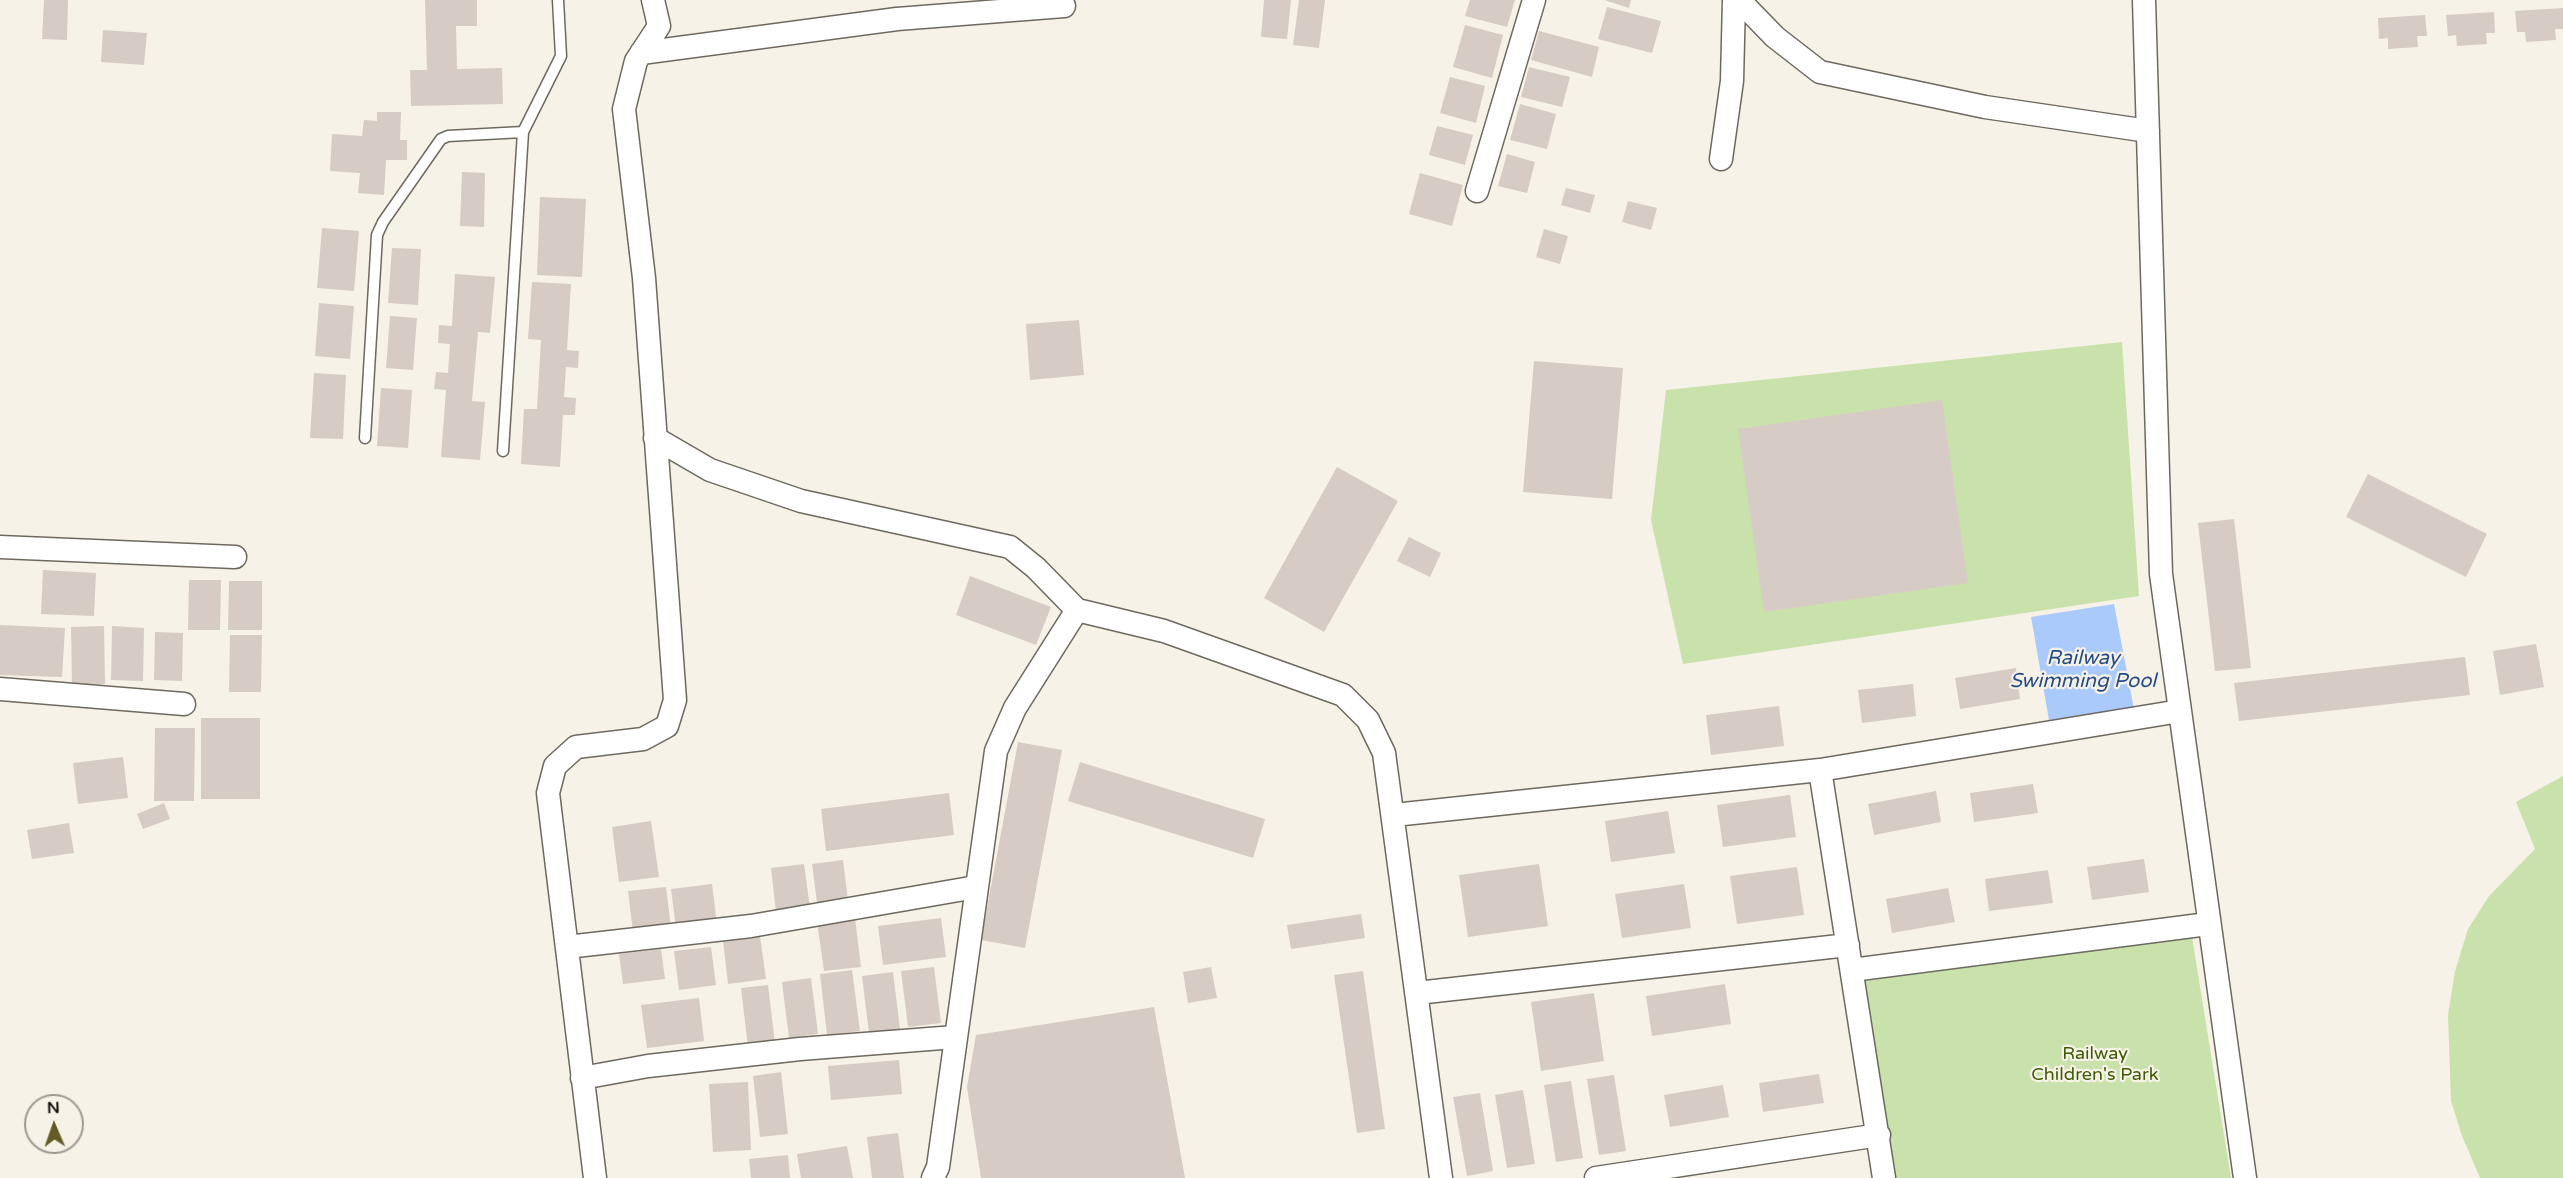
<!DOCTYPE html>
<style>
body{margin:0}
#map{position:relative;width:2563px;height:1178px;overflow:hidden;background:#f7f2e7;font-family:"Varela Round",sans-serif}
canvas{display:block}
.north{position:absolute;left:24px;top:1094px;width:60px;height:60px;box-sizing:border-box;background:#f7f2e7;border:2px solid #9d9991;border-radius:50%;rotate:358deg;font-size:16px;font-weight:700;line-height:24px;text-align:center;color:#161411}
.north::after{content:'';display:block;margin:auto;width:21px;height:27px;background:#645c28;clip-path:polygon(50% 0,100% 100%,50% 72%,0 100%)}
</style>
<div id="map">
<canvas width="2563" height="1178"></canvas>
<div class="north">N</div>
</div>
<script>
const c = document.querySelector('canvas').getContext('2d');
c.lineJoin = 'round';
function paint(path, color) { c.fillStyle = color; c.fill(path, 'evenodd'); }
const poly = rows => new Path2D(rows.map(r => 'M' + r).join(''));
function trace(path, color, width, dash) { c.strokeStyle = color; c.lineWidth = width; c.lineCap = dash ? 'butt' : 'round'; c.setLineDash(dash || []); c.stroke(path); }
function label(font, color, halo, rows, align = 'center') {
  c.font = font + ' "Varela Round",sans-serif'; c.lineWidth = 4.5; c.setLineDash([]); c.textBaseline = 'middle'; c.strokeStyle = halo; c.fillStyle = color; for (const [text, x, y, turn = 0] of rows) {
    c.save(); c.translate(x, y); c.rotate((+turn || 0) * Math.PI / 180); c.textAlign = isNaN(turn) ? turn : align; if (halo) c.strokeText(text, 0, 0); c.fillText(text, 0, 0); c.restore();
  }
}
const green = poly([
 [2122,342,2139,596,1683,664,1651,520,1666,390],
 [2563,776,2563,1178,2480,1178,2462,1136,2451,1101,2448,1015,2455,971,2468,929,2489,896,2535,849,2516,802],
 [2192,937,2231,1178,1892,1178,1864,981]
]);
const water = poly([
 [2114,604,2134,709,2049,720,2031,617]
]);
const building = poly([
 [44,0,68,0,67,40,42,39],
 [425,0,477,0,477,26,456,26,457,69,502,68,503,104,411,106,410,70,427,70],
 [1264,0,1291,0,1287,39,1261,37],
 [1299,0,1325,0,1319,48,1293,45],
 [1470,0,1515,0,1507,27,1465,16],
 [1604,0,1631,0,1629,8],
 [1607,7,1661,21,1652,53,1598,39],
 [2563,8,2563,29,2555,29,2556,40,2526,42,2525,32,2517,32,2515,11],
 [2494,12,2495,33,2486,33,2487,44,2457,46,2456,35,2448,36,2446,15],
 [2425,15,2427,36,2417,36,2418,47,2388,49,2388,38,2379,39,2378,18],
 [1465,25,1503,35,1492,78,1453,67],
 [103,30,147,33,144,65,101,62],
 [1539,31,1599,47,1592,77,1531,60],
 [1529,67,1570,77,1562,107,1521,97],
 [1450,77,1485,86,1476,123,1440,113],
 [1520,104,1556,114,1547,149,1510,140],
 [377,112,401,112,400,140,407,140,407,160,386,160,384,195,358,193,360,173,330,171,332,134,362,136,364,120,377,121],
 [1437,126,1473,135,1465,165,1429,155],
 [1507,154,1535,162,1527,193,1498,186],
 [462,172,485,173,484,227,460,226],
 [1420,173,1463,185,1452,226,1409,214],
 [1566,188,1595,195,1590,213,1561,205],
 [540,197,586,199,582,277,537,275],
 [1628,201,1657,208,1651,230,1622,222],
 [322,228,359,231,354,291,317,288],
 [1544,229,1568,236,1560,264,1536,257],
 [392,248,421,249,418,305,388,303],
 [455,274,495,277,490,333,478,332,472,401,485,402,480,460,441,457,446,390,434,389,436,372,448,373,450,344,438,343,439,325,452,326],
 [532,282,571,284,567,350,579,351,578,368,566,367,564,397,576,398,575,415,563,415,560,467,521,464,524,409,537,409,541,340,528,339],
 [319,303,354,306,350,359,315,356],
 [390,316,417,318,413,370,386,368],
 [1079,320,1084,375,1030,380,1026,324],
 [1534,361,1623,368,1612,499,1523,492],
 [314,373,346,375,343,439,310,438],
 [381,388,412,390,408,448,377,446],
 [1942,400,1968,583,1764,612,1738,429],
 [1337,467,1398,501,1324,632,1264,598],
 [2368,474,2487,534,2466,577,2346,517],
 [2234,519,2251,668,2215,671,2198,523],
 [1409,537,1441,553,1430,577,1397,561],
 [43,570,96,573,94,616,41,614],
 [970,576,1051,607,1036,645,956,615],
 [189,580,221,580,220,630,188,630],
 [229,581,262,581,262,630,228,630],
 [0,625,65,628,62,677,0,675],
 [104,626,105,684,72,685,71,627],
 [112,626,144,628,143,681,111,680],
 [155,632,183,633,182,681,154,680],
 [230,635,262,635,261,692,229,692],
 [2536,644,2544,687,2500,695,2493,651],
 [2465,657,2470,695,2239,721,2234,683],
 [2016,668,2020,699,1960,709,1955,678],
 [1913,684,1916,716,1862,723,1858,690],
 [1779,706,1784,746,1711,755,1706,715],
 [201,718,260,718,260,799,201,799],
 [155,728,195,728,194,801,154,801],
 [1018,742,1062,750,1025,948,981,940],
 [123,757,128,798,78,804,73,763],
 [1080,762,1265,819,1253,858,1068,801],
 [2033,784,2038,813,1974,822,1970,793],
 [1936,791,1941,822,1874,835,1868,804],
 [949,793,954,835,826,851,821,809],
 [1790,795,1796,837,1723,847,1717,805],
 [164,803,170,819,143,829,137,814],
 [1668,811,1675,853,1611,862,1605,821],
 [651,821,659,877,619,882,612,827],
 [69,823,74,853,32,859,27,830],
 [2144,859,2149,892,2092,900,2087,867],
 [843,860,848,900,817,903,812,864],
 [804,864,810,908,776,913,771,868],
 [1539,864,1548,926,1468,937,1459,875],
 [1797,867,1804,915,1737,924,1730,876],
 [2048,870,2053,903,1989,911,1985,879],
 [712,884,717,924,676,928,671,889],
 [1684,884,1691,928,1622,938,1615,894],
 [666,887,671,928,633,932,628,891],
 [1948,888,1955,922,1892,933,1886,899],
 [1361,914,1365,938,1291,949,1287,925],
 [855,918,861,967,824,971,817,922],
 [941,918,946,957,883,965,878,926],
 [760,936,766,979,728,984,723,941],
 [711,947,716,985,679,990,674,951],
 [661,949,665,979,623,984,619,954],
 [934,967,941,1023,908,1027,901,971],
 [1211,967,1217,998,1188,1003,1183,972],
 [852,970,860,1031,827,1035,820,974],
 [1363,971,1385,1129,1357,1133,1334,975],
 [893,972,900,1029,869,1033,862,976],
 [811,978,818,1034,789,1038,782,982],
 [1725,984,1731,1024,1652,1036,1646,996],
 [768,985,775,1043,748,1047,741,988],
 [1594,993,1604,1061,1541,1071,1531,1002],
 [699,998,704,1041,647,1048,641,1005],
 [1154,1007,1185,1178,981,1178,967,1087,976,1035],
 [899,1060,902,1094,831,1100,828,1066],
 [781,1072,788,1134,760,1137,753,1076],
 [1819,1074,1824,1103,1763,1112,1759,1083],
 [1614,1075,1626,1151,1599,1155,1587,1079],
 [1571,1081,1583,1158,1556,1162,1544,1085],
 [748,1082,751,1150,713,1152,709,1084],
 [1723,1085,1729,1117,1670,1127,1664,1095],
 [1523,1090,1535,1164,1507,1168,1495,1095],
 [1480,1093,1493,1171,1467,1176,1453,1097],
 [898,1133,904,1178,872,1178,867,1137],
 [847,1146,853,1178,801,1178,797,1154],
 [788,1155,790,1178,751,1178,749,1159]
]);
const service = poly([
 [365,438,377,235,383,222,441,139,448,136,523,132],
 [503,451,523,132,561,56,558,0]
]);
const minor = poly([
 [1739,0,1775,37,1820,72,1985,107,2148,131],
 [2144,0,2161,574,2245,1178],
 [641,53,897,19,1064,6],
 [1721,159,1732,81,1734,0],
 [1477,191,1534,0],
 [655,438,710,470,801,501,1010,547,1036,568,1077,610,1164,631,1343,695,1368,720,1384,753,1441,1178],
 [0,547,235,557],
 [0,689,184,704],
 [1820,770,1884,1178],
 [1394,815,1820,770,2180,711],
 [567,947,751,926,976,887],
 [1852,970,2208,924],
 [1417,993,1848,945],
 [582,1078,648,1066,800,1049,955,1037],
 [595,1178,548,793,555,766,576,747,643,739,667,726,675,700,644,278,624,109,636,61,659,26,653,0],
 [933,1178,938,1167,996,751,1015,708,1077,610],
 [1596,1178,1879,1135]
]);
const parkNames = [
 ["Railway",2095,1054],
 ["Children's Park",2095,1075]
];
const waterNames = [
 ["Railway",2083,659],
 ["Swimming Pool",2083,682]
];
paint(green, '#c9e2ab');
paint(water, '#a9cafb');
paint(building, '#d7cbc6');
trace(service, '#6e6960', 13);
trace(minor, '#6e6960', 25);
trace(service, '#fff', 10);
trace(minor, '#fff', 22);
label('18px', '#3f5a06', '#f7f2e7', parkNames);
label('italic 20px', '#264c88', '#f7f2e7', waterNames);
</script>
